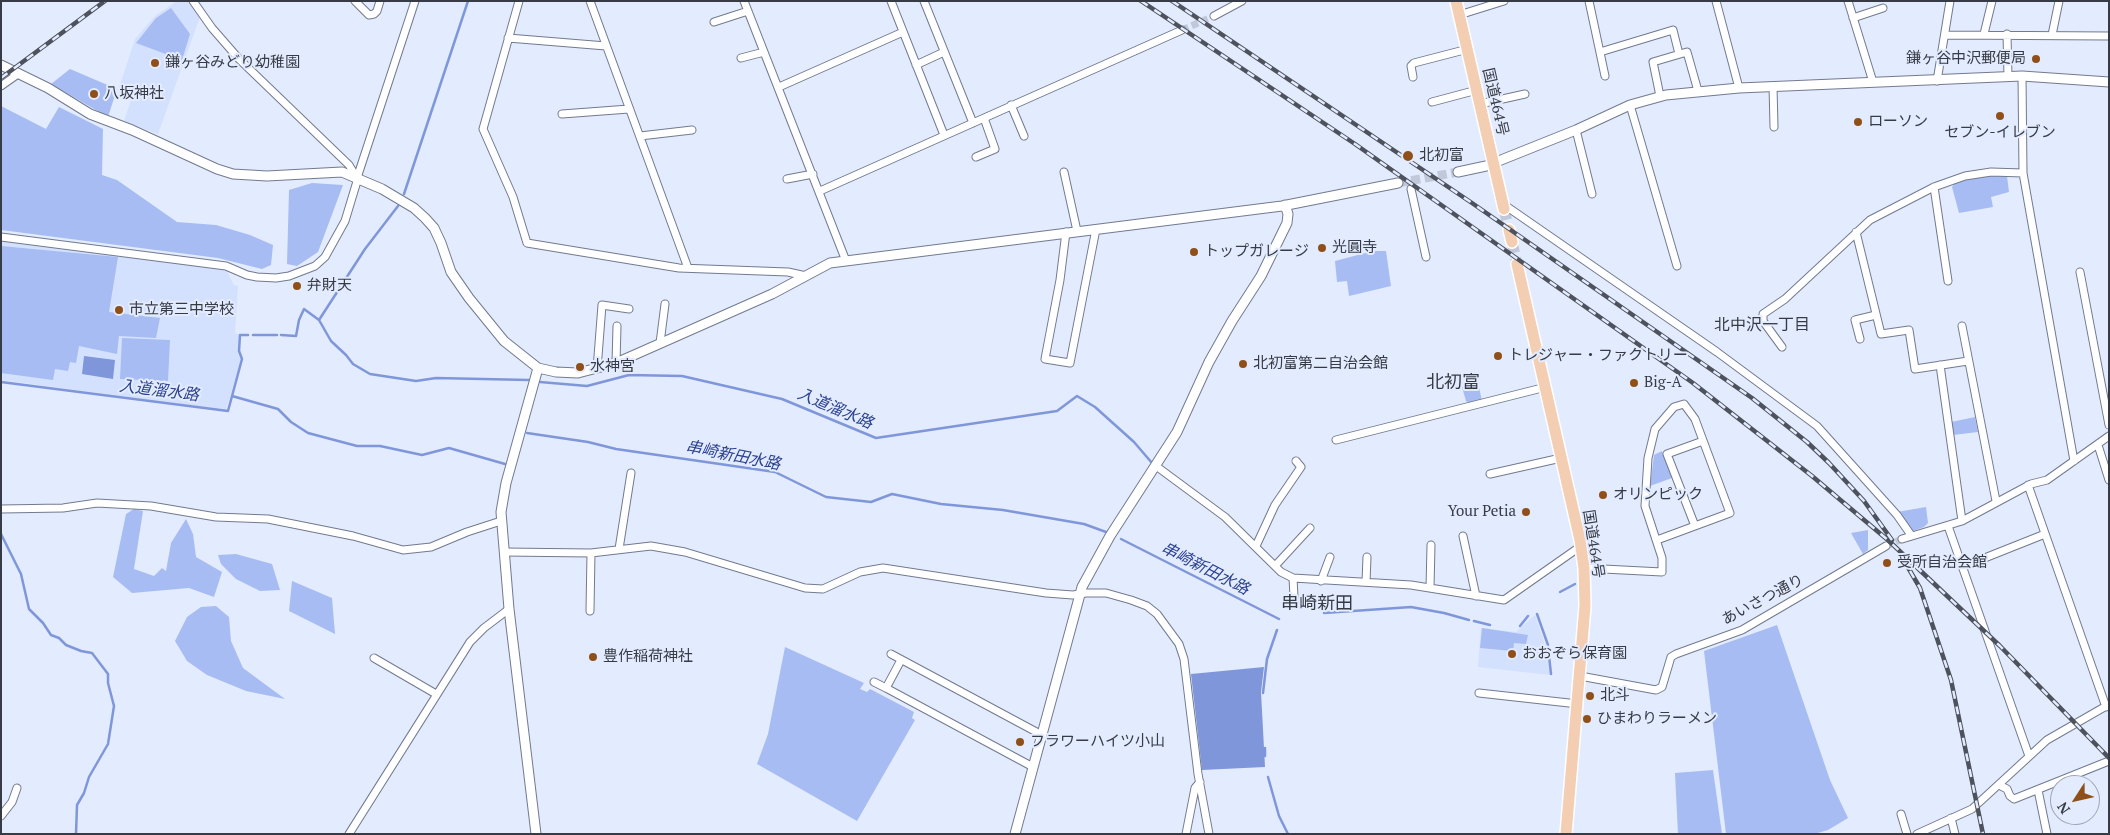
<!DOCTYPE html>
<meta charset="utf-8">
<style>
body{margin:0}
#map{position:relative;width:2110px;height:835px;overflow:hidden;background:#e3ebfe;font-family:"PT Serif",serif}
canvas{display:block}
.frame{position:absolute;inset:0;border:2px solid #373b45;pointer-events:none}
.north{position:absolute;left:2050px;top:775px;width:50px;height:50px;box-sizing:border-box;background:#e3ebfe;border:1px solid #9ea5b4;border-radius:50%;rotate:235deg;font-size:14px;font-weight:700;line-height:20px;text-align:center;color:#373b45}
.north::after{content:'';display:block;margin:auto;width:18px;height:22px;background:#8f4f18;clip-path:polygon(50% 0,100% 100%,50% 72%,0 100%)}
</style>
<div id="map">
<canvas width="2110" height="835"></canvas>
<div class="frame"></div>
<div class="north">N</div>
</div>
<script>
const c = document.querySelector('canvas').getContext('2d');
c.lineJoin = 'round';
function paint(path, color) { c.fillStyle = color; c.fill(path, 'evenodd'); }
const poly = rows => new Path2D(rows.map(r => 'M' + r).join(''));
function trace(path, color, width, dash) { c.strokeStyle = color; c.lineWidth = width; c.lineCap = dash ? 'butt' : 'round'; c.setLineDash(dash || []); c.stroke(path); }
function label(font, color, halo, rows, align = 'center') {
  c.font = font + ' "PT Serif","Noto Sans JP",serif'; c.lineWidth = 4; c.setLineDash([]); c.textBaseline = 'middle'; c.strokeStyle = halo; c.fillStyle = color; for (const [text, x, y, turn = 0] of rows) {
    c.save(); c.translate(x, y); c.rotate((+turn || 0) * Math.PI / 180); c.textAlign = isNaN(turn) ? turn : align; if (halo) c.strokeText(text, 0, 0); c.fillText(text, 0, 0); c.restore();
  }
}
const built = poly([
 [177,1,189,1,200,17,158,134,124,121,133,94,119,88,135,39,155,16],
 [1,240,225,268,234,285,238,286,235,333,240,335,238,355,241,359,226,410,1,380],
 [1535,615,1544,642,1550,675,1478,667,1481,628,1516,632]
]);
const green = poly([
 [171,8,190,34,182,60,136,43,156,18],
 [70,69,117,89,108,117,51,84],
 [1,106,46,129,59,107,103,129,102,175,117,180,177,222,216,225,250,235,273,245,271,265,262,269,218,258,1,230],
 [1989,175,2007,176,2009,192,1991,197,1993,207,1959,213,1952,187,1955,183,1968,178],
 [312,183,343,185,318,252,297,266,287,264,289,190],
 [1,246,118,257,109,312,160,318,156,338,119,336,117,354,79,346,76,363,70,362,68,371,55,369,53,380,1,373],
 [1373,251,1386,251,1391,286,1349,296,1347,281,1337,282,1335,261],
 [122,338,170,340,168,381,120,379],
 [1478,383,1482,401,1470,404,1466,401,1462,387],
 [1975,417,1978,432,1953,435,1951,422],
 [1662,451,1672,478,1650,486,1654,455],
 [1926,507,1928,523,1924,527,1913,531,1908,527,1897,512],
 [134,509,143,511,134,569,154,576,162,568,166,571,171,543,186,519,193,534,196,557,222,572,214,597,189,588,132,593,113,577,126,514],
 [1868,530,1868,550,1863,554,1851,533],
 [236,554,272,564,280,590,260,591,236,579,221,564,218,555],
 [292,581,332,598,335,634,289,611],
 [216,606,229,617,231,641,243,668,285,699,246,691,207,675,187,661,175,641,187,617,201,607],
 [1777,625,1830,780,1848,818,1828,830,1814,834,1726,834,1704,651],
 [1482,628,1528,635,1526,644,1514,643,1513,651,1480,648],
 [785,647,864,683,860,689,867,692,870,689,914,712,912,718,915,720,857,821,757,764,768,734],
 [1713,770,1722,834,1678,834,1675,773]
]);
const water = poly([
 [84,356,115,360,113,379,82,374],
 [1264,667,1261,692,1265,767,1202,770,1191,674]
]);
const stream = poly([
 [404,194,468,1],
 [319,320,365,249,398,206],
 [253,335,277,335],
 [281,335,296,336,299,320,304,309,319,320,331,341,346,355,353,364,370,374,416,381,436,378,529,380],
 [1,382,228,411,242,359,239,351,240,335,248,335],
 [540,382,587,386,629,375,682,376,782,399,876,438,1057,411,1077,396,1095,407,1134,442,1152,463],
 [232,396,278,409,291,422,308,433,357,446,380,446,422,455,449,448,505,464],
 [527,433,588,442,616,449,775,472,826,497,871,502,892,494,941,504,1003,510,1084,524,1106,532],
 [1,534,21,574,29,609,43,623,51,635,59,638,66,645,81,651,92,653,108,674,108,683,114,706,108,744,89,777,84,793,77,805,76,834],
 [1121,539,1279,619],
 [1560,592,1575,584],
 [1324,613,1411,607,1444,613,1469,620],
 [1537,614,1548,645],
 [1474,621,1490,625],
 [1520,626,1528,616],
 [1549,656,1551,674],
 [1263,693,1267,659,1277,630],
 [1265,748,1265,756],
 [1268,777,1279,816,1288,834]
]);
const minorTunnel = poly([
 [1182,30,1214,16],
 [1409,180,1411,189],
 [1886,546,1902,539]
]);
const tertiaryTunnel = poly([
 [1398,183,1458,172]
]);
const trunkTunnel = poly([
 [1504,209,1509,230],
 [1512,242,1517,264]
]);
const minor = poly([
 [193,1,212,28,239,59,349,165,357,178],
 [355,1,369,15,374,14,377,11,380,1],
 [519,1,483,129,513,197,527,243,679,268,788,272,806,276],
 [590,1,688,268],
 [744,1,846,261],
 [891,1,944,135],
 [924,1,973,123],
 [1589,1,1605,76],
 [1716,1,1739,88],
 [1848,1,1873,82],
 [1459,15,1504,1],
 [1214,16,1242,1],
 [1853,18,1883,8],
 [714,22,748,11],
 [1984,34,1992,1],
 [2007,34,2008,77],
 [1945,35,2109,36],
 [2052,35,2059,1],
 [508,38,606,46],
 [1600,52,1673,30,1679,54],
 [741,58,764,52],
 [916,65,944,52],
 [2022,76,2023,173,2074,461],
 [1413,77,1411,66,1414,63,1468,49],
 [1937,81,1950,1],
 [1,86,18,74],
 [1773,86,1774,127],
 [779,87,903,32],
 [1660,96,1653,62,1687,52,1698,91],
 [1432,102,1477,90],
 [1480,104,1525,94],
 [1011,105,1024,136],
 [1630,105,1677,266],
 [562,114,629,109],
 [1576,130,1592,194],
 [640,136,692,130],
 [976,157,995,149,984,118],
 [1064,172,1077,231],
 [357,178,415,1],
 [787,179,813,174],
 [1934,187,1948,281],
 [1411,189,1426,257],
 [820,191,1182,30],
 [1503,204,1717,352,1817,426,1897,515,1911,535],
 [1066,232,1060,280,1045,359,1070,363,1096,229],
 [1856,232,1881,334,1909,330,1915,369,1968,361],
 [1,237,226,266,247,275,257,277,276,278,289,276,315,266,325,257,345,221,358,178],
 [2080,272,2109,425],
 [1962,326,1996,501],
 [1860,339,1855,320,1876,315],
 [660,343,665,304],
 [1782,347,1763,321,1763,314,1785,299,1870,220,1934,187,1965,176,1991,172,2023,173],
 [616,363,617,326],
 [1940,365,1962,521],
 [597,369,602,305,629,309],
 [1336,440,1546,387],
 [2098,445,2109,480],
 [1156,466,1225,517,1281,572,1293,578,1411,585,1504,600,1581,546],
 [1490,474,1561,458],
 [2028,485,2106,707],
 [1,509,63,508,97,503,151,506,216,517,268,519,353,536,403,550,431,547,467,532,501,521],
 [1695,526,1667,454,1703,441],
 [1948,526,2029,756],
 [1463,536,1476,596],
 [1902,539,1962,521,2031,484,2047,480,2109,436],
 [1256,546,1275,505,1301,467,1296,461],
 [619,549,631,473],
 [504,552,591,553,651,546,685,552,805,588,823,589,860,572,883,568,1046,593,1073,595,1086,593,1106,593,1131,600,1147,606,1157,614,1179,644,1184,659,1198,774,1209,834],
 [1275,566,1310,528],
 [1962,567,2045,534],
 [1584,568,1662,572,1662,558,1645,506,1648,458,1655,429,1674,407,1684,404,1695,419,1730,513,1657,540],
 [1293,578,1294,597],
 [1321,581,1330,557],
 [1366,582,1367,557],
 [1430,588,1431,545],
 [590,611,591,553],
 [891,654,1042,735],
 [374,658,436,694],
 [901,660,886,688,1033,767],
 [1580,676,1656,690,1662,687,1671,657,1676,654,1742,630,1886,546],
 [874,682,886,688],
 [1479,693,1578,704],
 [1999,785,2007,789,2010,796,2014,799,2109,761],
 [2038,790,2047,834],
 [1901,814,1907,834],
 [1,816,12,802,17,788],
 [1951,818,1955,834],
 [349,834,470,642,484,628,509,609],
 [1186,834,1195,788,1200,782],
 [1917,834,1972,809,2047,740,2108,705]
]);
const tertiary = poly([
 [1,65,48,88,90,114,132,130,217,169,233,174,267,176,342,172,382,189,414,208,425,218,434,228,441,243,451,272,469,298,504,341,538,368,556,372,578,373,616,363,772,294,830,263,1282,206,1398,183],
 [1458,172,1486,166,1576,130,1630,105,1666,95,1739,88,2022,76,2109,82],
 [536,834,509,609,501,512,506,483,538,368],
 [1015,834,1082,587,1110,536,1177,432,1209,362,1232,321,1261,276,1287,223,1288,214,1285,205]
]);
const trunk = poly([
 [1456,1,1504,209],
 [1509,230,1512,242],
 [1517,264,1580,540,1584,568,1585,606,1566,834]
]);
const rail = poly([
 [1141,1,1355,144,1693,383,1812,476,1889,541,2000,646,2109,758],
 [1172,1,1472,203,1752,398,1807,442,1829,463,1864,501,1892,540],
 [1,78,105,1],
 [1902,557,1920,588,1951,680,1983,834]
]);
const markers = [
 [2036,59,5,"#8f4f18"],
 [155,63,5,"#8f4f18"],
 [94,94,5,"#8f4f18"],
 [2000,116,5,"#8f4f18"],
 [1858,122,5,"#8f4f18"],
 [1408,156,6,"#8f4f18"],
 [1322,248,5,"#8f4f18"],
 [1194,252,5,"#8f4f18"],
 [297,286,5,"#8f4f18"],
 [119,310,5,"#8f4f18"],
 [1498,356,5,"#8f4f18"],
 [1243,364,5,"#8f4f18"],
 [580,367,5,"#8f4f18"],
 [1634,383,5,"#8f4f18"],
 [1603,495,5,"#8f4f18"],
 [1526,512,5,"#8f4f18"],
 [1887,563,5,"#8f4f18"],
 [1512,654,5,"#8f4f18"],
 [593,657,5,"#8f4f18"],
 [1590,696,5,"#8f4f18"],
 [1587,719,5,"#8f4f18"],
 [1020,742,5,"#8f4f18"]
];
const poiNames = [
 ["鎌ヶ谷中沢郵便局",2026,59,"right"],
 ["鎌ヶ谷みどり幼稚園",165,63],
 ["八坂神社",104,94],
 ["ローソン",1868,122],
 ["セブン-イレブン",2000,133,"center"],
 ["北初富",1419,156],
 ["光圓寺",1332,248],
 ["トップガレージ",1204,252],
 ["弁財天",307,286],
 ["市立第三中学校",129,310],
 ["トレジャー・ファクトリー",1508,356],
 ["北初富第二自治会館",1253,364],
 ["水神宮",590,367],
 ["Big-A",1644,383],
 ["オリンピック",1613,495],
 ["Your Petia",1516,512,"right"],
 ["受所自治会館",1897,563],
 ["おおぞら保育園",1522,654],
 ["豊作稲荷神社",603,657],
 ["北斗",1600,696],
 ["ひまわりラーメン",1597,719],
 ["フラワーハイツ小山",1030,742]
];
const streetNames = [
 ["国道464号",1495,102,77],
 ["国道464号",1593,544,81],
 ["あいさつ通り",1763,600,-28]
];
const neighbourhoodNames = [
 ["北中沢一丁目",1762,325]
];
const waterNames = [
 ["入道溜水路",159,391,7],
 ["入道溜水路",835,409,23],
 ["串崎新田水路",733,456,11],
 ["串崎新田水路",1205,569,27]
];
const quarterNames = [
 ["北初富",1453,383],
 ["串崎新田",1317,604]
];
paint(built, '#d3e0fe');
paint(green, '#a7bcf2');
paint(water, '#7f97da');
trace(stream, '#7f97da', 2.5);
trace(minorTunnel, '#c1c8d9', 7, [7, 3.5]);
trace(tertiaryTunnel, '#c1c8d9', 9, [9, 4.5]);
trace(trunkTunnel, '#c1c8d9', 11, [11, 5.5]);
trace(minor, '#727a8f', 9);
trace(tertiary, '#727a8f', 11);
trace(trunk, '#fff', 14);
trace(minor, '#fff', 7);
trace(tertiary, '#fff', 9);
trace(trunk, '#f4ceb3', 11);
trace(rail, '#4d525d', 4.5);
trace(rail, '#e3ebfe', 2.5, [8]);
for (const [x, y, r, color] of markers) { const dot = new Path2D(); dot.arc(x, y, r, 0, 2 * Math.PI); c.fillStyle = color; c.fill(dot); trace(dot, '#e3ebfe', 2); }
label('15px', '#373b45', '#e3ebfe', poiNames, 'left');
label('15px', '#373b45', '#e3ebfe', streetNames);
label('16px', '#373b45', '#e3ebfe', neighbourhoodNames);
label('italic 16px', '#2c4290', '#e3ebfe', waterNames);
label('18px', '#373b45', '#e3ebfe', quarterNames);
</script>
